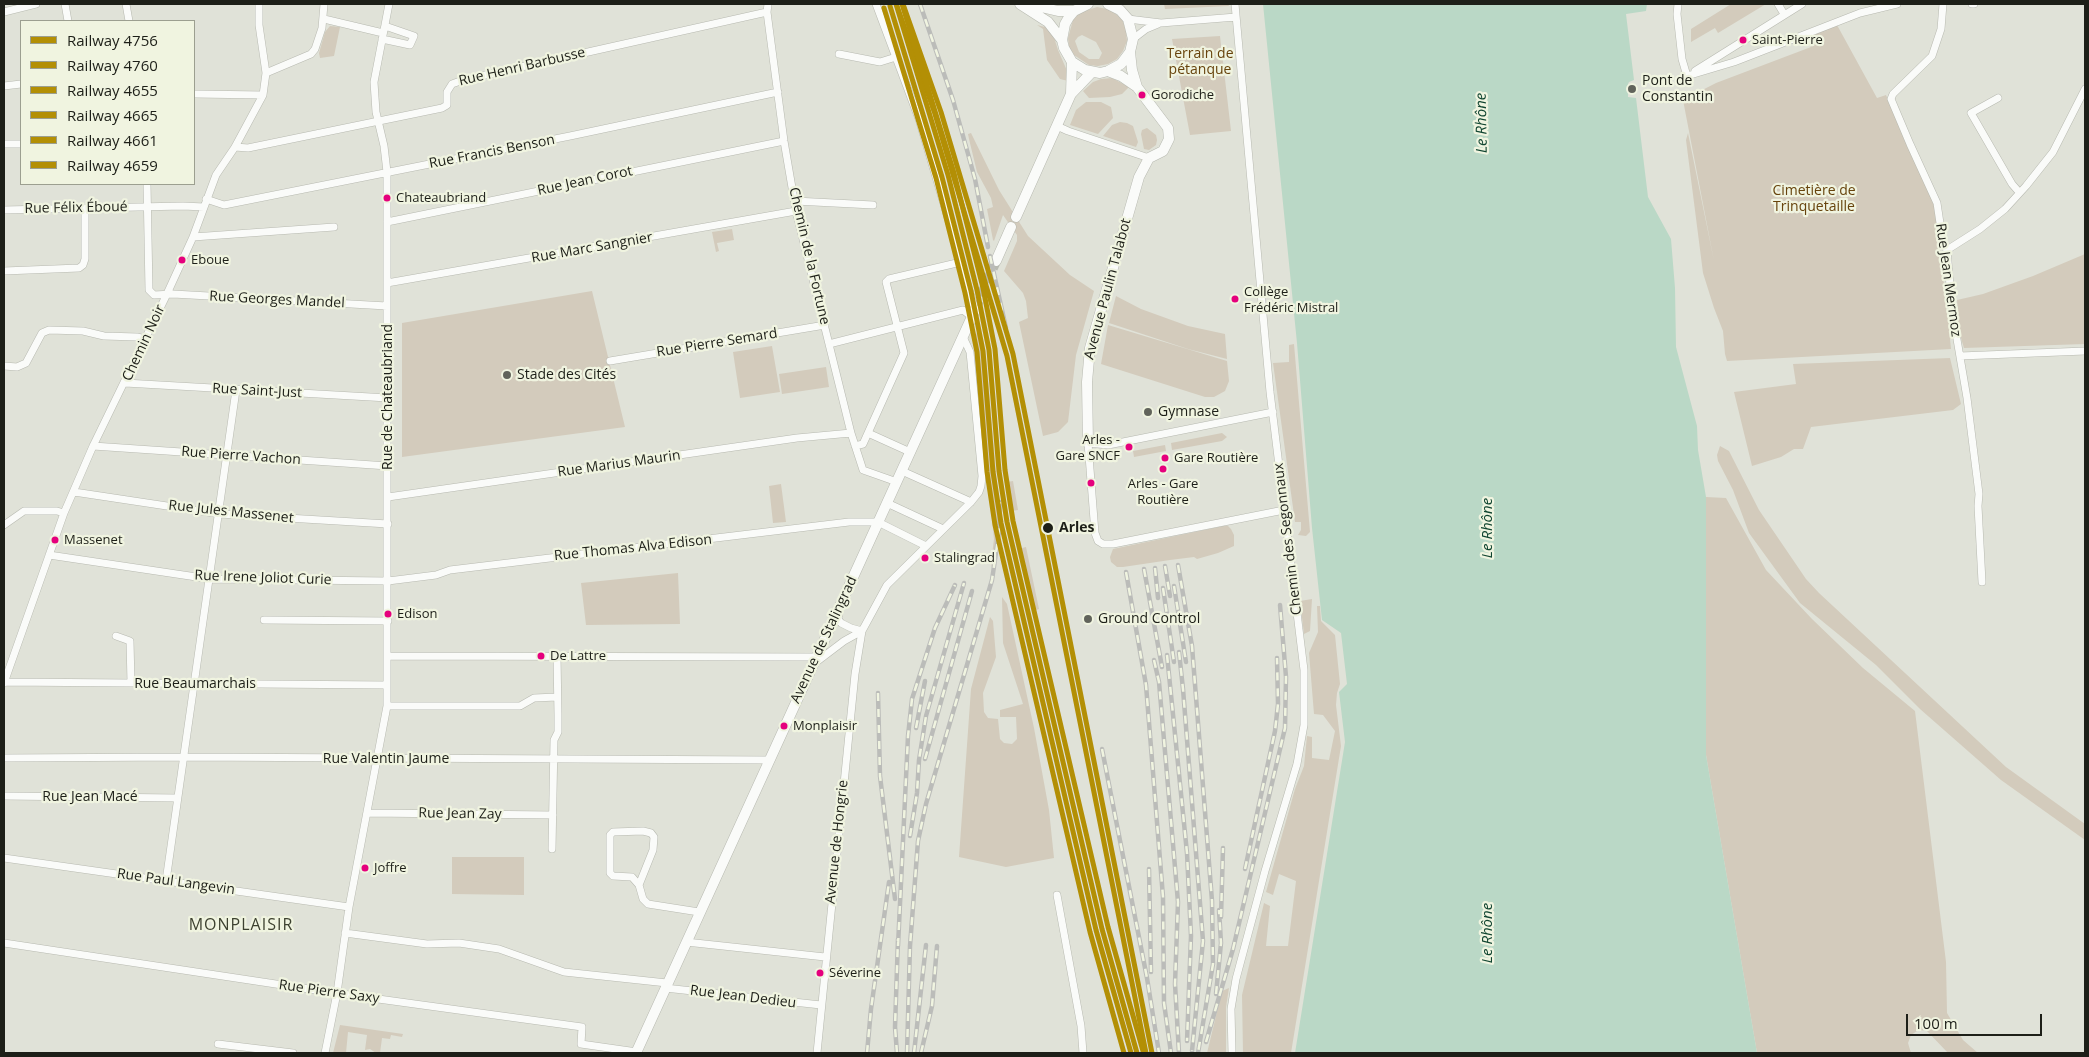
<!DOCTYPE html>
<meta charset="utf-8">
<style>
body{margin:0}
#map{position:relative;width:2089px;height:1057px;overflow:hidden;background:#e0e2d8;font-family:"Open Sans",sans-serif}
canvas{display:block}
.frame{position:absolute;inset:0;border:5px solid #1d1f18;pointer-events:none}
.legend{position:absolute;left:20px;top:20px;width:175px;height:165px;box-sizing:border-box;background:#f0f4e0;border:1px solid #9c9f90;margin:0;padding:6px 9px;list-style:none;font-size:15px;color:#1d1f18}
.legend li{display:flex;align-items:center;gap:10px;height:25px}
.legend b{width:25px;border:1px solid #9c9f90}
.scale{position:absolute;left:1906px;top:1014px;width:136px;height:22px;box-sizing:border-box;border:2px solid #1d1f18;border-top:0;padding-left:6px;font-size:15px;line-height:18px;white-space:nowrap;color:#1d1f18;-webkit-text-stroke:4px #f0f4e0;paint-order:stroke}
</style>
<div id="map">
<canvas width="2089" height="1057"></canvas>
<div class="frame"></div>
<ul class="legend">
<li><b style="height:6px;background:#b38f05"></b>Railway 4756</li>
<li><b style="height:6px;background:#b38f05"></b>Railway 4760</li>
<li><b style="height:6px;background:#b38f05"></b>Railway 4655</li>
<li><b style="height:6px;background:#b38f05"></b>Railway 4665</li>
<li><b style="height:6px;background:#b38f05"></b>Railway 4661</li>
<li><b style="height:6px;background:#b38f05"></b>Railway 4659</li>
</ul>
<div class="scale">100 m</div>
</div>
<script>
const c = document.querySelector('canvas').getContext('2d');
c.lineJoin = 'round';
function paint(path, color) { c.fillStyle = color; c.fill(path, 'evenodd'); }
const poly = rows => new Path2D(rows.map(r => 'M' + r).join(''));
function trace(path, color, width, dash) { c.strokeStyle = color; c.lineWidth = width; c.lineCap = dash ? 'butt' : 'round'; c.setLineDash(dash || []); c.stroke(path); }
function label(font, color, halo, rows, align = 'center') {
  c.font = font + ' "Open Sans",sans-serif'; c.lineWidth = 4.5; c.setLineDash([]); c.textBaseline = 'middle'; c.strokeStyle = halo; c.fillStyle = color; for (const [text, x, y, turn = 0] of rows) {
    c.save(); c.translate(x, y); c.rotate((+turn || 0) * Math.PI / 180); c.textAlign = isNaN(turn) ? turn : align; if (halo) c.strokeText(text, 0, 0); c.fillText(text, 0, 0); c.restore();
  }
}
const green = poly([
 [1164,4,1228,4,1229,6,1165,9],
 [1731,4,1766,4,1718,33,1715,28,1691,42,1691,29],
 [1097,7,1107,9,1116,14,1123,21,1126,31,1127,41,1123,51,1117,59,1108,64,1098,66,1089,65,1074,55,1069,47,1068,38,1073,20,1079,13],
 [1082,35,1096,42,1102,53,1099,59,1089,59,1079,52,1075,41,1078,37],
 [1037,25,1049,28,1053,34,1058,50,1068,73,1068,81,1060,79,1047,60,1043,29],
 [1837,25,1877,98,1886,95,1936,204,1947,314,1958,312,1957,300,1983,294,2033,276,2085,254,2085,344,1964,348,1961,338,1950,339,1951,349,1727,361,1725,354,1723,331,1714,308,1703,273,1686,140,1688,133,1714,261,1683,100,1716,83,1811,47,1805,37],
 [330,26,340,27,334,56,320,58,319,53,325,32],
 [1220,36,1231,131,1190,135,1172,39],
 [1112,78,1129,87,1122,94,1110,97,1089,98,1083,91,1093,82,1101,79],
 [1086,102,1101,102,1111,107,1113,118,1098,134,1070,125,1076,110],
 [1120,122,1127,123,1133,126,1138,142,1136,147,1103,136,1112,125],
 [1147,128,1156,135,1157,140,1156,145,1149,150,1144,149,1141,134,1142,130],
 [971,133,999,190,1028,236,1070,275,1094,291,1076,355,1068,422,1058,432,1043,436,1019,322,1028,318,1026,301,1023,293,1004,271,1017,241,1017,235,1003,215,994,241,993,240,987,209,993,207,991,198,977,172,969,139,968,134],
 [732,229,734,240,717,243,719,251,716,252,712,232],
 [592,291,625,427,402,457,402,323],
 [1116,296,1141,309,1188,326,1225,334,1227,359,1188,349,1109,323],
 [1108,325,1227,361,1229,381,1225,391,1214,397,1205,397,1101,364],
 [980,327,987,366,998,495,997,538,992,568,991,563,994,539,973,339],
 [1294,344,1310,532,1306,536,1298,535,1301,530,1301,522,1295,522,1273,363,1289,362,1289,345],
 [772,346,780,392,740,398,733,352],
 [1950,358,1961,404,1953,410,1811,427,1803,449,1794,449,1781,457,1752,466,1734,392,1796,384,1793,364],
 [826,367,829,387,782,394,779,374],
 [1222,433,1227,437,1222,441,1172,450,1171,443],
 [1165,445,1166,451,1134,457,1133,451],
 [1720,446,1729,451,1759,510,1806,579,1819,593,2006,767,2085,824,2085,840,2001,780,1920,709,1876,665,1800,603,1749,533,1733,490,1718,461,1717,455],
 [1013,481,1018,510,1012,511,1007,482],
 [781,484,786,522,773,523,769,486],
 [1706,497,1726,498,1766,570,1812,619,1863,668,1915,711,1946,962,1947,1013,1963,1040,1978,1053,1948,1053,1926,1030,1917,1031,1911,1035,1908,1043,1911,1053,1757,1053,1706,755],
 [1223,526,1228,526,1231,529,1234,535,1234,546,1218,553,1197,559,1194,557,1170,560,1123,567,1117,567,1111,562,1110,557,1113,549],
 [1026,547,1039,609,1033,611,1018,549],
 [678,573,680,624,586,625,581,583],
 [1002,597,1007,604,1034,728,1049,810,1054,858,1006,867,959,857,971,689,990,617,993,621,996,657,983,693,984,712,988,718,998,719,1000,739,1004,743,1012,744,1017,739,1016,717,1000,717,1000,710,1023,704,1003,643],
 [1312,599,1310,631,1304,634,1300,601],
 [1317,606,1320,606,1321,621,1335,635,1340,684,1337,693,1336,705,1341,746,1291,1053,1243,1053,1242,995,1264,903,1270,906,1266,946,1288,946,1296,881,1279,874,1273,895,1266,892,1295,789,1304,766,1307,736,1312,737,1312,758,1329,760,1335,731,1323,715,1314,714,1309,653,1318,632],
 [452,857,524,857,524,895,452,894],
 [1229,988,1226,1007,1226,1053,1207,1053,1222,991],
 [340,1025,403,1034,402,1037,391,1035,390,1039,382,1038,380,1053,376,1053,370,1049,365,1050,367,1035,348,1032,346,1053,333,1053]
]);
const water = poly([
 [1263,4,1647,4,1646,11,1626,14,1634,80,1629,82,1628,84,1628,97,1636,98,1648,197,1671,239,1675,288,1676,347,1697,426,1698,450,1706,497,1706,755,1757,1053,1295,1053,1345,742,1339,692,1347,684,1341,633,1322,620,1312,528,1297,343]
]);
const secondaryTunnel = poly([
 [975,310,996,261]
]);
const street = poly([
 [65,4,68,21],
 [126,4,129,21],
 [768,4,767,12,784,141,796,211,851,433,863,470,897,482],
 [876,4,919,119,975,310],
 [1678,4,1677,14,1682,59,1687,76],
 [1778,4,1784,14],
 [1943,4,1941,29,1932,56,1893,94,1891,99,1910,144,1937,203,1943,243,1947,250,1952,310,1967,398,1979,494,1978,506,1982,582],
 [1972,4,1974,4],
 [4,12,36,4],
 [324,19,383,33],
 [1128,19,1161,23,1236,17],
 [382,39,410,45,414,36,385,26],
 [1133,39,1146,29,1158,24],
 [839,54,880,62,896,57],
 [1695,71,1802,4],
 [266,73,311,54,315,49,322,28,324,4],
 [1687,76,1734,62,1860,13,1897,4],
 [4,86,21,84],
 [195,94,263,95],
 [1998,98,1971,113,2012,184,2019,192],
 [1057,126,1068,131,1149,158],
 [4,144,21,144],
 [235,147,248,148,442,108,447,105,447,92,452,84,463,80,767,12],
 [147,184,149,290,154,295,173,294,387,306],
 [206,199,224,205,570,136,778,92],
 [795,201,873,205],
 [4,210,183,206,204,207],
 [387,222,784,141],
 [193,237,334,227],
 [1947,250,1980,229,2005,209,2026,186,2053,152,2085,89],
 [4,271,79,268,83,265,85,259,85,208],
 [387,283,796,211],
 [829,344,963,310,972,317],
 [1960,356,2085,351],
 [610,361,825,325],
 [4,366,17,367,26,363,42,333,49,330,83,331,104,336,137,337,145,339],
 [125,383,388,398],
 [1273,412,1108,445,1088,443,1095,533,1098,541,1103,544,1113,544,1284,510],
 [868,433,910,452],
 [93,446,388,466],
 [855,446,863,444,904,353,886,282,889,279,961,262],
 [902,471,971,502],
 [74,492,220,514,388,524],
 [388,497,797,438,851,433],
 [887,503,943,529],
 [4,525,24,511,57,511,64,513],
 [49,555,210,579,388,581,436,575,450,570,849,522,878,522,926,546],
 [839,613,838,619,841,623,851,628,862,631],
 [264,620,388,621],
 [116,636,130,641,131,683],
 [387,656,816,657],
 [815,663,844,641,862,631],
 [4,682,387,685],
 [4,683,64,513,93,446,166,296,193,237,216,175,235,147,263,95,266,73,259,25,259,4],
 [387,706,520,706,534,698,557,697],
 [4,758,183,757,769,760],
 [4,796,177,798],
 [368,813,553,815],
 [552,849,554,740,558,732,558,715,557,656],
 [4,858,349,907],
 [166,881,236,390],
 [639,885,632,877,613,876,610,873,610,835,613,832,643,831,651,833,654,837,653,850,639,885,643,899,648,904,699,912],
 [1057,895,1081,1026,1083,1053],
 [345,933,427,944,459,943,499,949,564,972,667,983],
 [686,942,825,957],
 [4,943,342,994,582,1027,581,1044,637,1052],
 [665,988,821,1005],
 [218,1044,293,1053],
 [325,1053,337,993,349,907,387,706,387,172,384,146,376,112,374,82,389,4],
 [817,1053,855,674,862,631,887,585,971,502,979,492,981,486,982,476,970,352,963,337],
 [1232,1053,1231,1009,1236,979,1265,871,1297,764,1304,725,1304,670,1270,392,1235,4]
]);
const secondary = poly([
 [1020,4,1048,22,1062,40],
 [1028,4,1058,11,1074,11],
 [1088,4,1074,11,1069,17,1065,24,1062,40,1064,48,1072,62,1085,70,1100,73,1108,71,1121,64,1130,52,1133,39,1128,19,1120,10,1108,4],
 [1108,71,1121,76,1137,87],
 [1071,94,1072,62],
 [1016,217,1071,94,1092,72],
 [996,261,1011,227],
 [1088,443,1087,382,1090,348,1139,177,1149,158,1163,151,1169,139,1168,128,1137,87,1132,70,1130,52],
 [636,1053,975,310]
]);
const rail = poly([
 [920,4,953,100,975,179,988,247],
 [990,256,1006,328],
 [1178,565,1192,646,1212,901,1213,964,1198,1053],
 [1165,566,1170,596],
 [1155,568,1158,598],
 [1144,569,1162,667],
 [1126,572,1146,685,1163,897,1164,1003,1171,1053],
 [1174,586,1186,662],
 [1163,588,1174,662],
 [1179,652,1183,689,1203,941,1192,1051],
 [1167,655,1187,853,1191,936,1187,1041],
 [1154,660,1159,682,1178,902,1175,984,1179,1053],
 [878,693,880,776,895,899],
 [916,728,925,681],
 [1102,749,1147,978,1159,1053],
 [925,759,972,591],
 [910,836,917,793,919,760,926,716,964,583],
 [1149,869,1151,972],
 [1245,869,1275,731,1278,704,1277,658],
 [1221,917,1223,848],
 [898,946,908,736,912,699,935,628,955,585],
 [1216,994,1221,943,1219,910],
 [1206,1042,1233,949,1285,728,1286,677,1280,605],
 [867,1053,871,1009,889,882],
 [897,1053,895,1027,898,939],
 [907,1053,910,946,918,841,926,804,992,580,999,532,1000,502],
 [914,1053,926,945],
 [921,1053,932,1006,937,946]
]);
const rail1 = poly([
 [903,4,941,112,1013,354,1152,1053]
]);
const rail2 = poly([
 [897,6,935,114,1007,356,1146,1053]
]);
const rail3 = poly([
 [896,4,948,175,977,290,989,350,999,471,1007,522,1102,929,1137,1053]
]);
const rail4 = poly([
 [890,6,942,177,971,291,983,351,993,472,1001,523,1096,930,1131,1053]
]);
const rail5 = poly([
 [902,4,954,173,983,288,995,349,1005,470,1013,521,1108,927,1143,1051]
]);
const rail6 = poly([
 [884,8,936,178,965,293,977,352,987,472,995,525,1090,932,1124,1053]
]);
const markers = [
 [1743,40,4.5,"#e5007d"],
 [1632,89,5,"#61635b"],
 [1142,95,4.5,"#e5007d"],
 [387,198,4.5,"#e5007d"],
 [182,260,4.5,"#e5007d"],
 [1235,299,4.5,"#e5007d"],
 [507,375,5,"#61635b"],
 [1148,412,5,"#61635b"],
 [1129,447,4.5,"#e5007d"],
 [1165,458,4.5,"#e5007d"],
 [1163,469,4.5,"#e5007d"],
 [1091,483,4.5,"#e5007d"],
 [1048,528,6,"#1d1f18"],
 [55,540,4.5,"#e5007d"],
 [925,558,4.5,"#e5007d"],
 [388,614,4.5,"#e5007d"],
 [1088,619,5,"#61635b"],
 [541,656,4.5,"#e5007d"],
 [784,726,4.5,"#e5007d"],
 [365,868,4.5,"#e5007d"],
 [820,973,4.5,"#e5007d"]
];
const busNames = [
 ["Saint-Pierre",1752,40],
 ["Gorodiche",1151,95],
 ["Chateaubriand",396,198],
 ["Eboue",191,260],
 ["Collège",1244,292],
 ["Frédéric Mistral",1244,308],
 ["Arles -",1120,440,"right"],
 ["Gare SNCF",1120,456,"right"],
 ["Gare Routière",1174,458],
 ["Arles - Gare",1163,484,"center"],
 ["Routière",1163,500,"center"],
 ["Massenet",64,540],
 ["Stalingrad",934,558],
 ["Edison",397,614],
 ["De Lattre",550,656],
 ["Monplaisir",793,726],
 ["Joffre",374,868],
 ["Séverine",829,973]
];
const parkNames = [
 ["Terrain de",1200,54],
 ["pétanque",1200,70],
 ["Cimetière de",1814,191],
 ["Trinquetaille",1814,207]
];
const streetNames = [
 ["Rue Henri Barbusse",522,67,-13],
 ["Rue Francis Benson",492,152,-11],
 ["Rue Jean Corot",585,181,-12],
 ["Rue Félix Éboué",76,208,-1],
 ["Rue Marc Sangnier",592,248,-10],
 ["Chemin de la Fortune",809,256,77],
 ["Rue Jean Mermoz",1948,280,82],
 ["Avenue Paulin Talabot",1108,289,-75],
 ["Rue Georges Mandel",277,300,3],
 ["Chemin Noir",144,343,-65],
 ["Rue Pierre Semard",717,343,-9],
 ["Rue Saint-Just",257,391,3],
 ["Rue de Chateaubriand",388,397,-90],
 ["Rue Pierre Vachon",241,456,4],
 ["Rue Marius Maurin",619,464,-8],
 ["Rue Jules Massenet",231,512,6],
 ["Chemin des Segonnaux",1288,539,-97],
 ["Rue Thomas Alva Edison",633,548,-6],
 ["Rue Irene Joliot Curie",263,578,2],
 ["Avenue de Stalingrad",824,640,-65],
 ["Rue Beaumarchais",195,684],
 ["Rue Valentin Jaume",386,759],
 ["Rue Jean Macé",90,797],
 ["Rue Jean Zay",460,814,1],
 ["Avenue de Hongrie",837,842,-84],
 ["Rue Paul Langevin",176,882,8],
 ["Rue Pierre Saxy",329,992,8],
 ["Rue Jean Dedieu",743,997,7]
];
const poiNames = [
 ["Pont de",1642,81],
 ["Constantin",1642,97],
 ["Stade des Cités",517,375],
 ["Gymnase",1158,412],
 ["Ground Control",1098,619]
];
const stopNames = [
 ["Arles",1059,528]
];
const waterNames = [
 ["Le Rhône",1482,123,-91],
 ["Le Rhône",1488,528,-90],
 ["Le Rhône",1488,933,-90]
];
const quarterNames = [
 ["MONPLAISIR",241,925]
];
paint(green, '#d3cbbc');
paint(water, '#bad8c6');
trace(secondaryTunnel, '#b9bbb2', 10, [10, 5]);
trace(street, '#b7b9b0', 8);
trace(secondary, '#b7b9b0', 11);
trace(street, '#fafbf9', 7);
trace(secondary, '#fafbf9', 10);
trace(rail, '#bbbcb9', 4.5);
trace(rail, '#f0f4e0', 2.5, [8]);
trace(rail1, '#b38f05', 5);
trace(rail2, '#b38f05', 5);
trace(rail3, '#b38f05', 5);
trace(rail4, '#b38f05', 5);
trace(rail5, '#b38f05', 5);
trace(rail6, '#b38f05', 5);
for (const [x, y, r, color] of markers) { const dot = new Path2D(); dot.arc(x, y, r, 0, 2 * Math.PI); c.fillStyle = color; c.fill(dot); trace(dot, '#f0f4e0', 2); }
label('13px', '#1d1f18', '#f0f4e0', busNames, 'left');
label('14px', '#67430c', '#f0f4e0', parkNames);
label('14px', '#1d1f18', '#f0f4e0', streetNames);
label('14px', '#1d1f18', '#f0f4e0', poiNames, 'left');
label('bold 14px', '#1d1f18', '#f0f4e0', stopNames, 'left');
label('italic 15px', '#104530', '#f0f4e0', waterNames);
c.letterSpacing = '1px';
label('16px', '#3d4130', '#f0f4e0', quarterNames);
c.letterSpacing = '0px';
</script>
